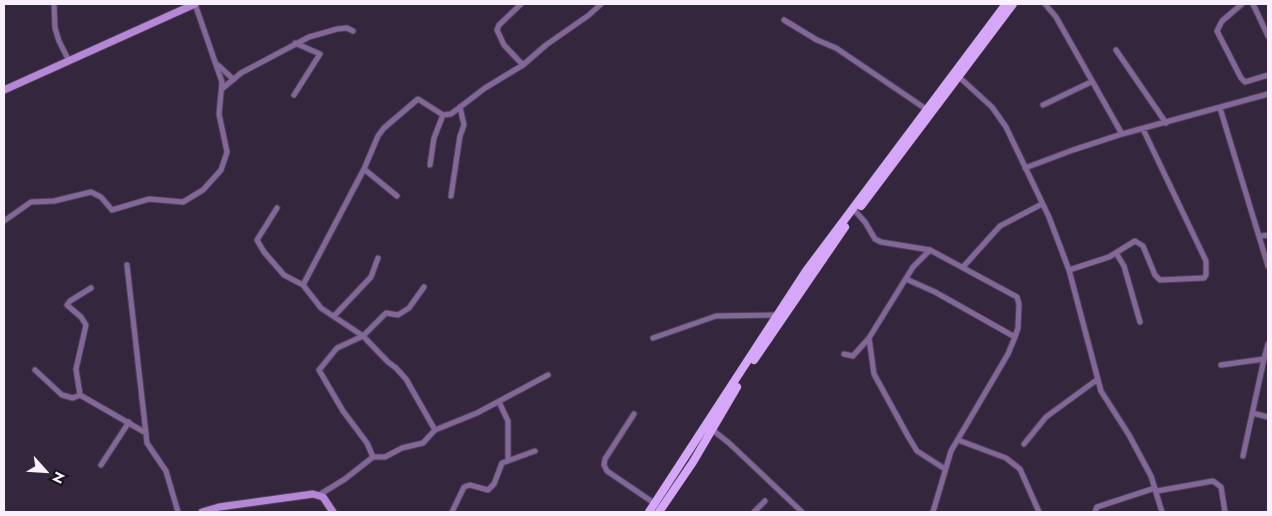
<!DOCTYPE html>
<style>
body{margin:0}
#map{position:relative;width:1272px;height:516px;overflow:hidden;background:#33263d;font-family:Jost,sans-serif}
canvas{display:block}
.frame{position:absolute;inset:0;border:5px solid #f8f1fd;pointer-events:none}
.north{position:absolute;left:20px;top:446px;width:50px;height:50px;-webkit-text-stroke:4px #18121c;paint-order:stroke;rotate:116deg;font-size:14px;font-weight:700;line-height:20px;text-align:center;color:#f8f1fd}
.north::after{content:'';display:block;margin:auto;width:18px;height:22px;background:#f8f1fd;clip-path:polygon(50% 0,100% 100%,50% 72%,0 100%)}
</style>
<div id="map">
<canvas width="1272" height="516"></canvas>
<div class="frame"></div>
<div class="north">N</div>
</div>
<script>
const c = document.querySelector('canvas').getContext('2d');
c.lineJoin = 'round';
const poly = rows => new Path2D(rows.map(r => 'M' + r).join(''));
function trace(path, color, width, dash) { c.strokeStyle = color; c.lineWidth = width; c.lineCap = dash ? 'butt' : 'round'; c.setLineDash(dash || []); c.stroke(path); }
const street = poly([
 [54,4,55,28,59,41,69,61],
 [521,4,499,25,497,30,504,45,523,65],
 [1045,4,1056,17,1122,134],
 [1242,4,1222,21,1217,31,1241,78,1245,82,1268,75],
 [1253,4,1268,36],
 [784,20,817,40,836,48,926,109],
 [1116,50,1166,123],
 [218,65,233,79],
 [958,76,992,107,1006,127,1049,217,1069,270,1101,391,1129,435,1151,476,1162,512],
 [223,88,241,73,309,37,337,29,347,28,353,31],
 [294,95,320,54,295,43],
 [1043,105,1091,82],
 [1220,108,1268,266],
 [430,165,434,138,443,115],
 [1025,168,1073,150,1122,134,1268,94],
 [364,169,397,196],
 [451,196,460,136,464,125,460,107],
 [277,208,257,240,264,252,284,275,303,285,321,308,363,336,388,362,396,368,406,379,435,430],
 [856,212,865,222,875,239,881,242,930,250,1017,297,1019,304,1018,328,1015,337,1008,354,951,451,933,512],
 [4,221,31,202,54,201,91,192,101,197,112,210,149,199,183,202,203,190,221,170,227,152,219,114,222,82,195,4],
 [1261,236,1268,235],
 [1116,253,1124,266,1140,322],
 [127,265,147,443,166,471,178,512],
 [963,267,1000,226,1042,204],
 [1069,270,1109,257,1135,241,1143,246,1155,275,1160,280,1204,278,1206,275,1206,261,1143,129],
 [906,279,935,292,1015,337],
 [303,285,364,169,378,136,384,128,418,99,443,115,451,114,485,88,523,65,546,45,589,15,601,4],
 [91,288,70,301,67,305,81,317,86,325,76,369,80,395,146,433],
 [334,316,371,277,378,258],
 [653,338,716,316,777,315],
 [869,338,874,374,909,438,917,451,945,469],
 [844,354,853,356,869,338,913,267,930,250],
 [1221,365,1264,359,1268,344],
 [35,370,62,395,73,398,80,395],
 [499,402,508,421,508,461],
 [1252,413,1268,417],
 [634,414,605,459,604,465,607,471,654,503],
 [710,428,729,443,802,512],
 [958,440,1006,458,1020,469,1039,512],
 [1024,444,1046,417,1098,379],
 [1243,456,1264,359],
 [373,457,367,443,343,411,319,370,337,348,363,336,386,313,398,315,409,308,424,287],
 [101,465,129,422],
 [1157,491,1213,481,1221,487,1225,512],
 [319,495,345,479,373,457,385,457,402,448,423,443,435,430,477,413,548,375],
 [452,512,464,487,470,485,488,490,494,484,502,463,535,451],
 [754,512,765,501],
 [1095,512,1097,507,1155,488]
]);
const secondary = poly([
 [4,90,195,4],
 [202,512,219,507,313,494,323,497,333,512]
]);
const primary = poly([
 [861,206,1013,4],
 [754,360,845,227],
 [649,512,806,271,1006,4],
 [659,512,693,462,737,387]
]);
trace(street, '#4f4258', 7);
trace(secondary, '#4f4258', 9);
trace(primary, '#4f4258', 9);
trace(street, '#846799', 5);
trace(secondary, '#b687d7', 7);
trace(primary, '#d6a6f9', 8);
</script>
